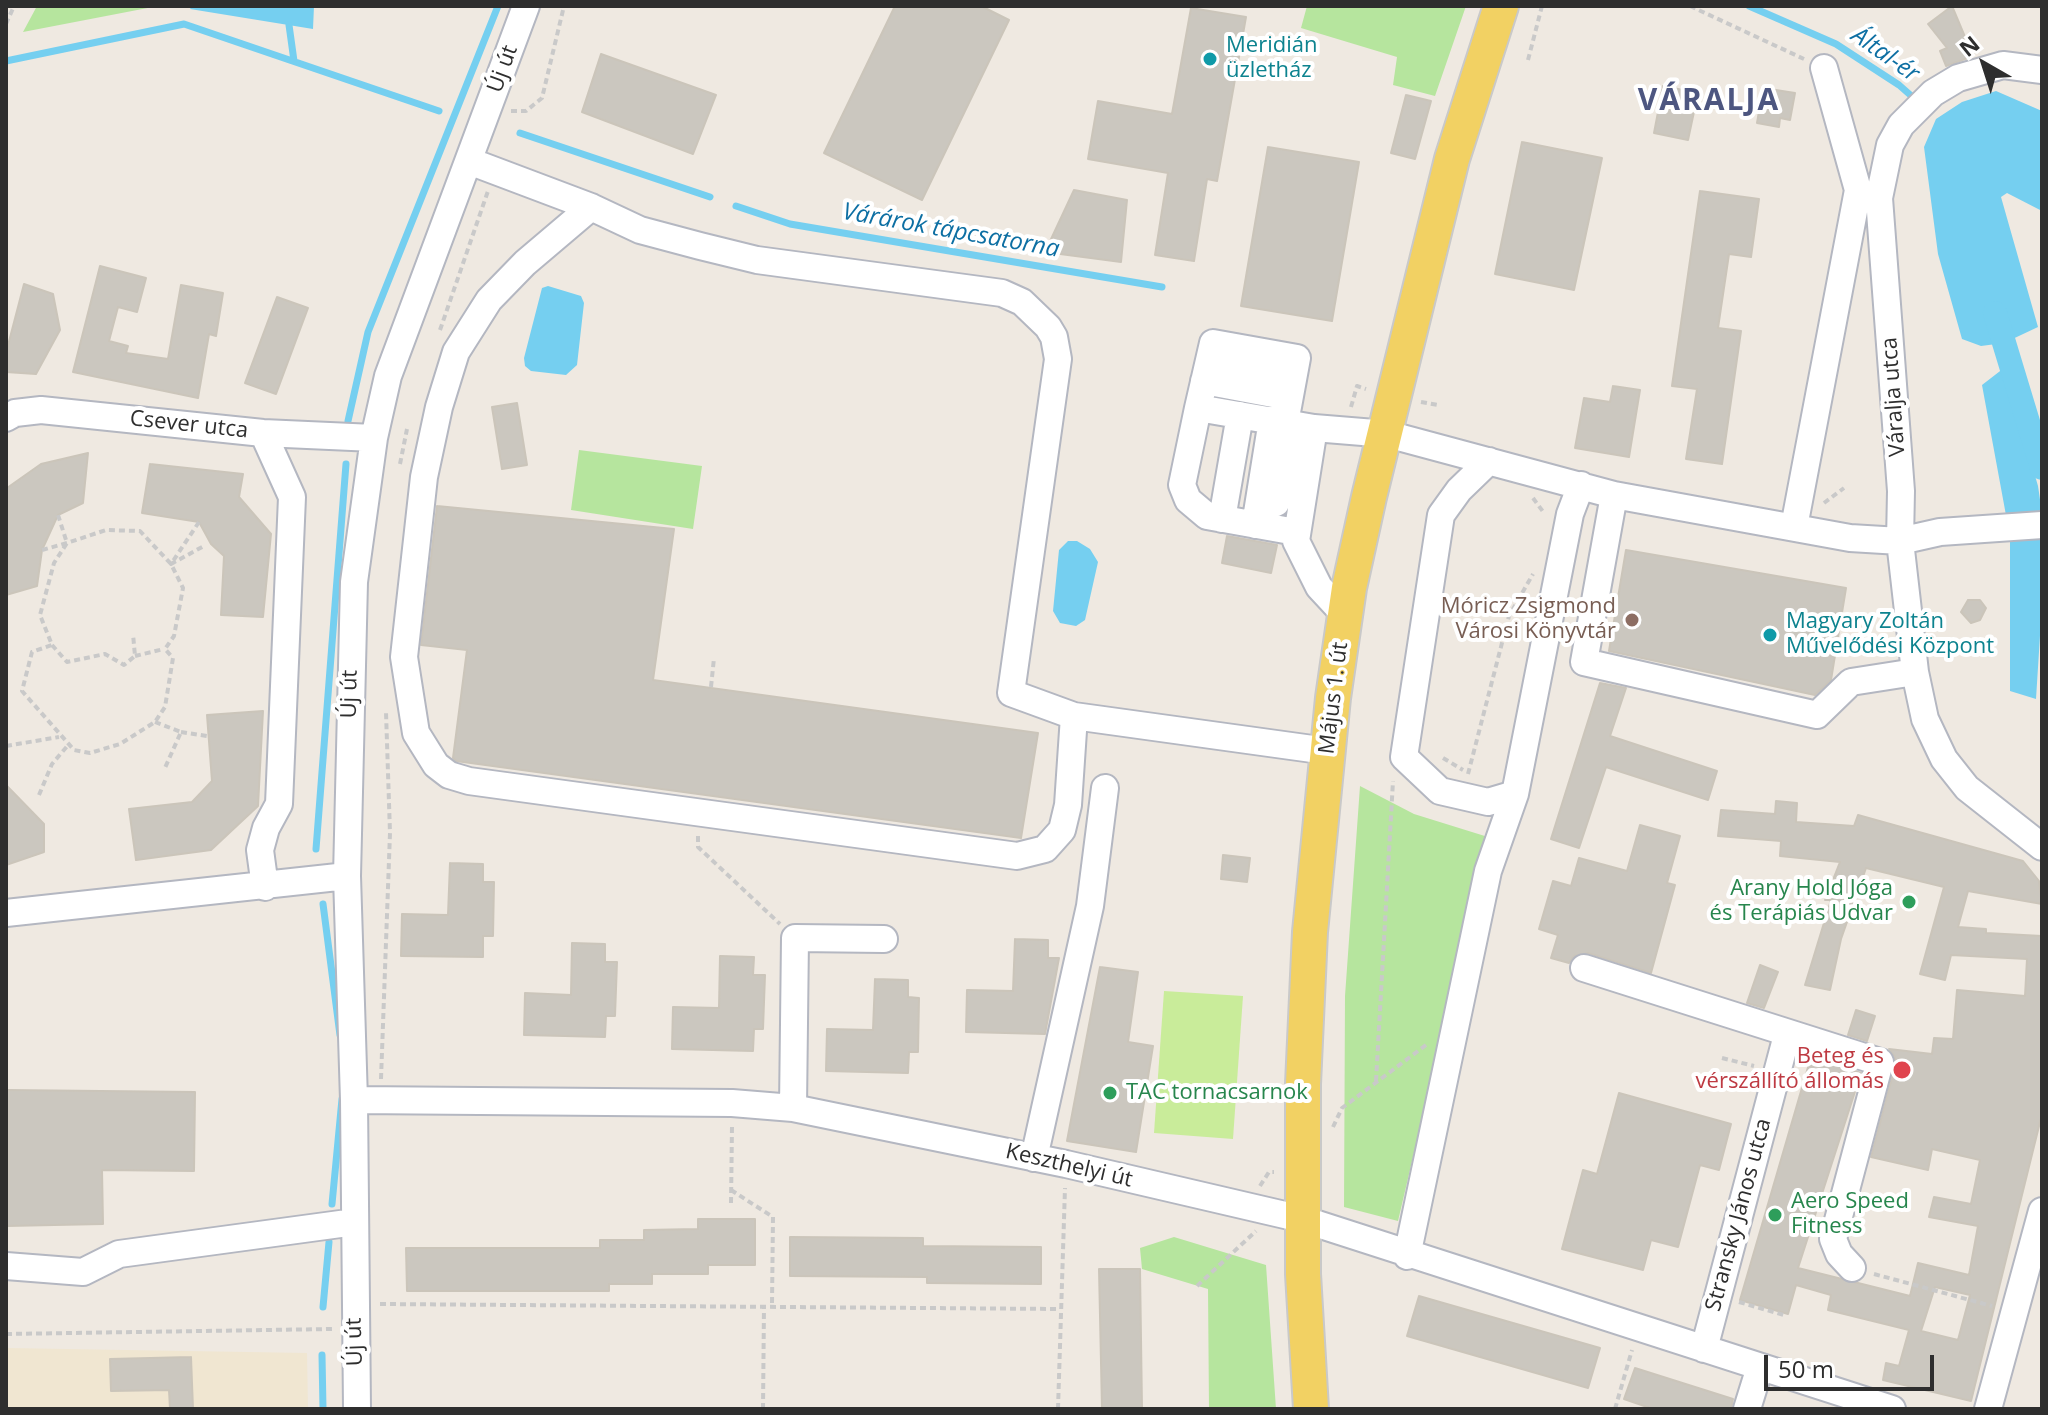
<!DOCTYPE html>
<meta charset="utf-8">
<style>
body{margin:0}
#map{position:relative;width:2048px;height:1415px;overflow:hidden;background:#efe9e1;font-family:"Open Sans",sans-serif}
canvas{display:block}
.frame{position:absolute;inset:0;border:8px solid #2e2e2e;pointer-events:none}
.north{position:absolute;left:1944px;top:24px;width:80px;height:80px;-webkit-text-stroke:6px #fff;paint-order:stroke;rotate:321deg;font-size:22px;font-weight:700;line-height:32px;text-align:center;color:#2e2e2e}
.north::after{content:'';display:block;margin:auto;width:28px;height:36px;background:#2e2e2e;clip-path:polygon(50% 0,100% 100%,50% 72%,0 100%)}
.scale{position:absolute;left:1764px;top:1355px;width:170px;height:36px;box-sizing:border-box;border:4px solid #2e2e2e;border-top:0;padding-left:10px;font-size:24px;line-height:28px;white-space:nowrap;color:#2e2e2e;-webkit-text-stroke:6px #fff;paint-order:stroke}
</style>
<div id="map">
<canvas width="2048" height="1415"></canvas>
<div class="frame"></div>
<div class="north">N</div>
<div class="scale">50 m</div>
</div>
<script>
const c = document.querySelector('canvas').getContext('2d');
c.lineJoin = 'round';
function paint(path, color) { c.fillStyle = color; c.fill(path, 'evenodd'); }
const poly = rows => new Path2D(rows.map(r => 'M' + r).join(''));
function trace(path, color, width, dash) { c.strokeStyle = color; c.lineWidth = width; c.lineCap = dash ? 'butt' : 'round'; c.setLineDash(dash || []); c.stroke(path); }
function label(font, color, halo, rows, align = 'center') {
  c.font = font + ' "Open Sans",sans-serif'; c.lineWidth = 8; c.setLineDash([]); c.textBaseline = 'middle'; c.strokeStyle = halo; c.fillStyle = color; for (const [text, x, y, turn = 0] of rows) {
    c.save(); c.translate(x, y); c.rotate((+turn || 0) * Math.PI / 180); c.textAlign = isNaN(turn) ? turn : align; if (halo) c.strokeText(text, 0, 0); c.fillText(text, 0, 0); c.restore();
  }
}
const education = poly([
 [6,1348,307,1353,308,1409,6,1409]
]);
const green = poly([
 [37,6,158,6,23,32],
 [1307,6,1466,6,1435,96,1393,85,1397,57,1301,28],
 [579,450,702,466,693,529,571,510],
 [1360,786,1414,814,1488,837,1398,1221,1344,1207,1345,996],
 [1174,1237,1266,1265,1276,1409,1209,1409,1208,1289,1142,1269,1140,1248]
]);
const pitch = poly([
 [1164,991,1243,996,1233,1139,1154,1133]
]);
const water = poly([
 [192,6,314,6,313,29,190,9],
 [1996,91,2042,111,2042,211,2007,193,2001,197,2038,327,2004,343,1981,346,1962,339,1938,254,1924,147,1936,119,1962,102],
 [548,286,581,296,584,303,577,365,566,375,531,371,525,366,524,358,542,288],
 [2004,368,2038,486,2042,513,2042,604,2036,699,2010,691,2010,537,1982,385],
 [1068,541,1077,541,1090,549,1098,562,1085,620,1076,626,1060,623,1053,611,1059,550]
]);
const stream = poly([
 [1749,6,1836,44,1899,85,1916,100],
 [289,25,294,61],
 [6,61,184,24,439,111],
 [520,133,710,197],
 [736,206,790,224,1162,287],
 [348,421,368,332,498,6],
 [316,849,346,464],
 [323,904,340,1035],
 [332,1204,342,1099],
 [323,1307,329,1242],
 [322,1355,323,1409]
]);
const canal = poly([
 [1995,313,2042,468]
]);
const building = poly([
 [895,6,981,6,1009,20,922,200,824,153,895,6],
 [1952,6,1973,56,1946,66,1940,51,1947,48,1928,24,1952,6],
 [1191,8,1246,17,1217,181,1207,179,1194,261,1155,255,1168,173,1088,159,1098,101,1172,114,1191,8],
 [601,54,716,95,693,154,582,112,601,54],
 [1663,86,1698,93,1688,140,1654,133,1663,86],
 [1763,88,1795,93,1790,120,1780,118,1779,127,1757,123,1763,88],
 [1406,95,1431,101,1415,159,1391,153,1406,95],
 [1522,142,1602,158,1574,290,1495,274,1522,142],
 [1268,147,1359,162,1332,321,1241,306,1268,147],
 [1074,190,1127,200,1121,262,1045,252,1074,190],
 [1700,191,1759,199,1751,257,1729,254,1718,328,1741,331,1722,464,1686,459,1697,389,1672,386,1700,191],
 [100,266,146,278,137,312,118,307,109,341,128,346,126,353,168,359,181,285,223,293,216,336,209,334,198,398,73,372,100,266],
 [24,284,53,294,60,330,36,374,6,372,6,353,24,284],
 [277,297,308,308,276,394,245,383,277,297],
 [1613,386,1640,390,1629,457,1575,448,1584,398,1610,402,1613,386],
 [517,403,527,465,502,469,492,407,517,403],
 [88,453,83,503,58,515,42,550,37,586,6,595,7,488,41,464,88,453],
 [150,464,243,474,239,497,271,534,263,617,221,615,224,556,211,544,199,522,142,513,150,464],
 [437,506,674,529,653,680,1038,733,1021,838,456,761,453,758,467,650,421,645,437,506],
 [1227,536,1277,545,1271,573,1222,563,1227,536],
 [1626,550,1846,588,1831,680,1815,695,1609,651,1626,550],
 [1968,600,1980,600,1986,608,1980,620,1971,623,1961,612,1968,600],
 [1600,683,1626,688,1610,736,1717,771,1708,800,1606,767,1579,848,1551,839,1600,683],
 [263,711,258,806,211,850,136,860,129,809,192,802,212,781,207,715,263,711],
 [6,785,44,824,44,852,6,865,6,785],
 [1776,801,1797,803,1796,822,1854,826,1858,815,2023,861,2039,881,2042,904,1968,891,1958,927,1986,929,1986,933,2042,936,2042,1114,1971,1401,1883,1380,1886,1363,1899,1366,1909,1330,1828,1310,1831,1295,1796,1285,1788,1314,1740,1300,1811,1057,1861,1073,1798,1268,1910,1296,1918,1263,1969,1275,1978,1226,1929,1217,1934,1197,1971,1204,1980,1160,1932,1149,1928,1170,1871,1157,1895,1066,1895,1057,1889,1049,1932,1054,1934,1038,1953,1039,1957,990,2025,996,2027,959,1951,955,1945,980,1920,974,1944,887,1866,868,1841,939,1830,990,1805,985,1831,900,1825,900,1840,862,1780,856,1781,841,1718,836,1721,810,1775,814,1776,801],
 [1935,1287,1970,1295,1958,1340,1921,1331,1935,1287],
 [1640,825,1680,836,1667,883,1675,885,1651,973,1588,953,1574,956,1569,963,1551,958,1558,935,1539,929,1553,881,1571,886,1579,858,1627,871,1640,825],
 [1223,855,1250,858,1247,882,1221,879,1223,855],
 [450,863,483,864,483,882,494,882,493,936,483,936,483,957,401,956,402,914,448,915,450,863],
 [1015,939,1048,940,1048,958,1059,958,1045,1034,966,1032,967,990,1013,991,1015,939],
 [572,943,605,944,605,962,617,962,615,1016,606,1016,605,1037,524,1035,525,993,571,995,572,943],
 [720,956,754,957,753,975,765,975,763,1029,754,1029,753,1051,672,1049,673,1007,719,1008,720,956],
 [1760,965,1778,972,1764,1008,1747,1003,1760,965],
 [1100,967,1138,972,1128,1042,1153,1046,1136,1152,1067,1141,1100,967],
 [875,979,908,980,908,997,919,998,918,1052,909,1052,908,1073,826,1071,827,1029,873,1030,875,979],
 [1856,1010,1875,1016,1867,1041,1848,1035,1856,1010],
 [6,1090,195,1092,194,1171,102,1170,103,1224,6,1226,6,1090],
 [1619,1093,1731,1124,1719,1170,1700,1165,1678,1247,1651,1240,1643,1270,1562,1249,1583,1170,1597,1174,1619,1093],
 [698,1219,755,1219,755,1265,708,1265,708,1274,652,1274,652,1284,609,1284,609,1291,407,1291,406,1248,600,1248,600,1240,644,1240,644,1230,698,1229,698,1219],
 [790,1237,923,1238,923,1246,1041,1247,1041,1284,927,1283,927,1277,790,1276,790,1237],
 [1099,1269,1140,1269,1142,1409,1102,1409,1099,1269],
 [1419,1296,1600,1348,1588,1388,1407,1336,1419,1296],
 [191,1357,193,1409,170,1409,169,1390,111,1391,110,1359,191,1357],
 [1635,1368,1733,1399,1731,1409,1653,1409,1624,1399,1635,1368]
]);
const path = poly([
 [1690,6,1804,59],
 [6,24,14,6],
 [1528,60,1542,6],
 [511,111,526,111,542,98,564,6],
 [440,330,488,191],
 [1421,402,1438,405],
 [1351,407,1357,386,1366,389],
 [400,464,407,429],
 [1533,498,1544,513],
 [1824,503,1844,488],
 [199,522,171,564,204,546],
 [42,550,67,543,106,530,140,531,171,564,183,588,174,636,165,649,173,658,165,707,155,722,120,744,90,753,74,750,22,691,32,652,52,645,40,615,54,563,67,543,58,515],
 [52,645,67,662,105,654,124,665,135,656,133,634],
 [135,656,164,649],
 [711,687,714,658],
 [155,722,181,732,164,770],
 [181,732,207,736],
 [6,746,59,737],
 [1443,758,1463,770],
 [1468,774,1509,616,1533,574],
 [39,795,52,764,69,744],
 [698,836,698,847,780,924],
 [1722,1058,1754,1066],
 [381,1079,390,833,386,712],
 [1376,1081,1393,781],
 [1333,1127,1342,1108,1426,1045],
 [1260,1186,1269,1172,1274,1172],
 [731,1190,773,1217,772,1305],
 [731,1203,732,1126],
 [1874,1274,1992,1306],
 [1197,1286,1256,1231],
 [1739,1302,1787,1316],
 [380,1304,1059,1309],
 [6,1334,332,1329],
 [763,1409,764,1305],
 [1058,1409,1065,1188],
 [1615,1409,1632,1350]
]);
const minor = poly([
 [2042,70,2003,65,1958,78,1933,93,1901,125,1890,145,1879,198,1901,491,1900,541,1915,672,1925,719,1944,759,1967,788,2042,847],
 [469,161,591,207,640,230,700,246,757,260,1002,293,1022,302,1048,327,1054,337,1058,359,1011,693,1074,716,1327,751],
 [591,207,525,263,489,300,456,352,439,407,424,477,404,657,416,733,436,765,449,775,469,781,1017,856,1045,849,1062,830,1068,805,1074,716],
 [1209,361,1293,378],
 [1204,381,1289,397],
 [1198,408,1213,343,1297,358,1285,423],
 [6,418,15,413,41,410,263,433,374,438],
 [1314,428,1296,541,1319,587,1345,615],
 [263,433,292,497,279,804,266,828,260,850,265,887],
 [1489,461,1459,490,1441,515,1404,757,1440,791,1488,802,1515,794],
 [1614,495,1584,662,1817,715,1851,682,1915,672],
 [1276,503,1291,424],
 [1222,519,1240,415],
 [1255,525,1272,420],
 [1794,527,1858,190,1824,68],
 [1296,532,1207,516,1188,500,1182,485,1198,408,1314,428,1387,434,1614,495,1850,538,1900,541,1940,532,2042,525],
 [6,913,347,876],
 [1584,968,1880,1062,1833,1239,1839,1254,1852,1268],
 [354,1100,732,1103,793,1108,1066,1164,1302,1219,1892,1409],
 [793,1108,795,938,884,939],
 [1034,1158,1090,906,1105,788],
 [1407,1256,1488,871,1515,794,1570,514,1581,485],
 [6,1266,83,1272,119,1254,355,1222],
 [1704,1349,1787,1035],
 [357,1409,354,1100,347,876,354,582,374,438,388,376,526,6],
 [1747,1409,1760,1367],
 [1988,1409,2042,1211]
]);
const major = poly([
 [1311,1409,1303,1274,1303,1084,1310,932,1333,698,1349,588,1369,497,1452,159,1501,6]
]);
const markers = [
 [1210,59,8,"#0f9aa8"],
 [1632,620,8,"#8d6e63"],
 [1770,635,8,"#0f9aa8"],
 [1909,902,8,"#2e9e5b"],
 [1902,1070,10,"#e0444e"],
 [1110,1093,8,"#2e9e5b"],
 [1775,1215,8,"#2e9e5b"]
];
const cultureNames = [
 ["Meridián",1226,46],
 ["üzletház",1226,71],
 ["Magyary Zoltán",1786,622],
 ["Művelődési Központ",1786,647]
];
const streetNames = [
 ["Új út",503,69,-70],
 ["Váralja utca",1894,397,-94],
 ["Csever utca",189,425,6],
 ["Új út",350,694,-89],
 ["Május 1. út",1334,698,-83],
 ["Keszthelyi út",1069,1166,13],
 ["Stransky János utca",1739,1215,-75],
 ["Új út",355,1342,-92]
];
const educationNames = [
 ["Móricz Zsigmond",1616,607],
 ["Városi Könyvtár",1616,632]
];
const leisureNames = [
 ["Arany Hold Jóga",1893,889,"right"],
 ["és Terápiás Udvar",1893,914,"right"],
 ["TAC tornacsarnok",1126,1093],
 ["Aero Speed",1791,1202],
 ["Fitness",1791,1227]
];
const healthNames = [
 ["Beteg és",1884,1057],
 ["vérszállító állomás",1884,1082]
];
const waterNames = [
 ["Által-ér",1885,55,35],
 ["Várárok tápcsatorna",951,231,10]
];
const districtNames = [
 ["VÁRALJA",1709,101]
];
paint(education, '#f0e6d1');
paint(green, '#b6e59e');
paint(pitch, '#c9ec9a');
paint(water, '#75cff0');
trace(stream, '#75cff0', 7);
trace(canal, '#75cff0', 24);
paint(building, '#cbc7bf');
trace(building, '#cbc5ba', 2);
trace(minor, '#b4b7c1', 30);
trace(major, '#c9c9c9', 38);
trace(path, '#c9c9c9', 4, [6, 4]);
trace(minor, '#fff', 26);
trace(major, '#f2d163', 34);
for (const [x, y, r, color] of markers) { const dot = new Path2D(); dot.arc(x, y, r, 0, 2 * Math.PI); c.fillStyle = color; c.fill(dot); trace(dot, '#fff', 3); }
label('22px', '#0d838f', '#fff', cultureNames, 'left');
label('22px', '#2e2e2e', '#fff', streetNames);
label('22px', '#785e54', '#fff', educationNames, 'right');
label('22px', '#27864d', '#fff', leisureNames, 'left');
label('22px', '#be3a42', '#fff', healthNames, 'right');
label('italic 24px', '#0d6fa3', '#fff', waterNames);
c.letterSpacing = '2px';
label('bold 30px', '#4d5680', '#fff', districtNames);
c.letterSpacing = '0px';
</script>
